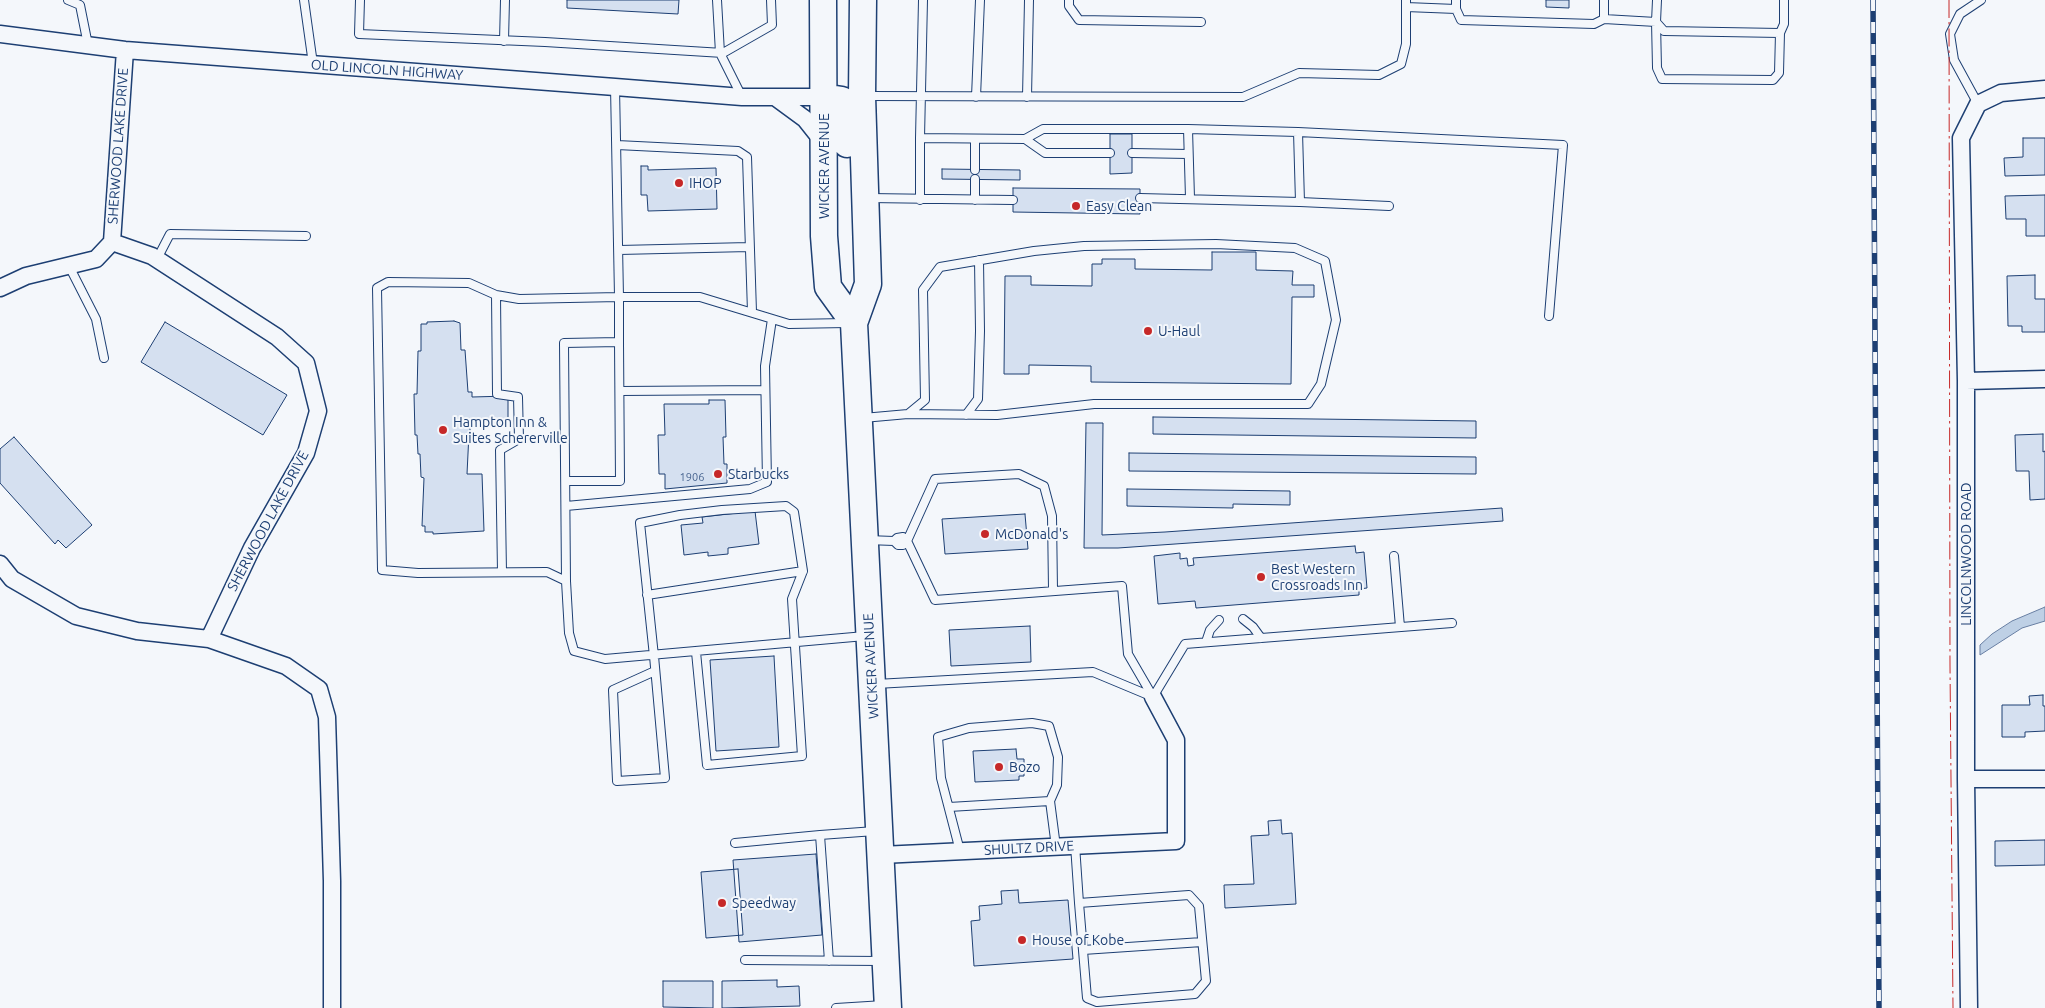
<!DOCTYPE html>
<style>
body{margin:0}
canvas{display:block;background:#f4f7fb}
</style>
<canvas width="2045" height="1008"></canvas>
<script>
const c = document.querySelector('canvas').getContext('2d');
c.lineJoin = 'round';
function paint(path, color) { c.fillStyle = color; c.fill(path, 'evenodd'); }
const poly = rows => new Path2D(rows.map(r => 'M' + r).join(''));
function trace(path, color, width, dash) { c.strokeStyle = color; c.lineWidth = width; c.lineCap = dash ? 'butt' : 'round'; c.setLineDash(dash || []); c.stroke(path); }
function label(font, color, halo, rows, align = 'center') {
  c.font = font + ' Ubuntu,sans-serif'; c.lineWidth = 4; c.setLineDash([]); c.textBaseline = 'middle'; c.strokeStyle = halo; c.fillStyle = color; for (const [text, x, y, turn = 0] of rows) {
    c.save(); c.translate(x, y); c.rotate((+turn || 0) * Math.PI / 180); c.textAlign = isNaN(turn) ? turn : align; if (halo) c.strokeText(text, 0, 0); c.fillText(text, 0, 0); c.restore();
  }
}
const water = poly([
 [2045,607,2045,621,2022,628,1980,655,1980,645,1992,634,2012,621,2045,607]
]);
const building = poly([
 [567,0,679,0,678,14,567,8,567,0],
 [1546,0,1569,0,1569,8,1546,7,1546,0],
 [1110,134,1132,134,1132,173,1110,174,1110,134],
 [2023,138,2045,138,2045,175,2005,176,2004,158,2023,157,2023,138],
 [641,166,648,166,648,170,716,168,717,209,648,211,647,195,641,195,641,166],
 [942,169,1020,170,1020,180,942,179,942,169],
 [1013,188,1140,189,1140,214,1013,212,1013,188],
 [2045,195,2045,236,2026,236,2026,219,2006,219,2005,196,2045,195],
 [1212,252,1256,252,1256,270,1293,271,1292,285,1314,285,1314,297,1292,297,1291,384,1091,382,1091,366,1029,365,1029,374,1004,374,1005,276,1031,276,1031,285,1092,286,1092,264,1102,264,1102,259,1135,259,1135,269,1212,270,1212,252],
 [2035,275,2035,299,2045,299,2045,332,2022,332,2022,326,2008,326,2007,276,2035,275],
 [454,321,460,323,461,350,465,350,468,392,472,392,472,397,508,396,508,426,470,427,470,433,469,433,467,474,482,474,484,531,433,534,433,532,425,532,425,526,422,526,424,478,421,477,420,454,418,454,417,435,415,435,414,394,417,394,418,351,421,351,421,324,427,324,427,322,454,321],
 [165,322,287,395,263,435,141,362,165,322],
 [709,400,725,400,726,437,723,437,724,464,727,464,727,483,665,489,665,474,659,474,658,435,665,435,664,404,709,404,709,400],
 [1153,417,1476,421,1476,438,1153,434,1153,417],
 [1086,423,1103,423,1102,535,1165,532,1502,508,1503,521,1118,548,1084,548,1086,423],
 [2043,434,2043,452,2045,451,2045,499,2030,500,2029,471,2016,471,2015,435,2043,434],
 [14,437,92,525,66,548,58,540,55,544,0,483,0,449,14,437],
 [1129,453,1476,457,1476,474,1129,471,1129,453],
 [1127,489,1290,491,1290,505,1233,504,1233,508,1127,506,1127,489],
 [755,511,759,544,728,548,728,554,708,556,708,552,684,555,681,525,703,523,702,517,755,511],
 [1025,514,1028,549,945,554,942,519,1025,514],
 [1355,546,1356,553,1364,552,1367,588,1359,589,1359,595,1196,608,1195,601,1158,604,1154,556,1180,553,1180,559,1187,558,1188,566,1194,565,1193,558,1355,546],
 [1030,626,1031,662,951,666,949,630,1030,626],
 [774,656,779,747,716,751,710,660,774,656],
 [2043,695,2043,706,2045,706,2045,731,2025,732,2025,737,2002,737,2002,705,2030,705,2029,696,2043,695],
 [1016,749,1017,759,1024,759,1024,776,1019,776,1019,780,975,782,973,751,1016,749],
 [1281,820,1282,834,1292,833,1296,904,1225,908,1224,885,1254,884,1251,836,1269,835,1268,821,1281,820],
 [2045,840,2045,865,1995,866,1995,841,2045,840],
 [816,854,822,935,739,942,733,860,816,854],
 [738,869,743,935,706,938,701,872,738,869],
 [1018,890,1019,903,1068,900,1073,959,974,966,971,921,980,920,979,906,1002,904,1001,891,1018,890],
 [777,980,777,987,799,986,800,1006,722,1008,722,981,777,980],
 [663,981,713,981,713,1008,663,1007,663,981]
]);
const service = poly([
 [68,0,80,5,88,45],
 [304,0,313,64],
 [360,0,359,34,545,42,723,53,772,25,771,0],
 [717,0,720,53,742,97],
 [1069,0,1069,6,1079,20,1201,22],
 [1604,0,1604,19,1656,22,1657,68,1662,79,1773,80,1779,73,1780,33],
 [1657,0,1656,22,1664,31,1780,33,1784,24,1784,0],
 [1406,7,1456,9,1456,0],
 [1456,9,1461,20,1594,24,1604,19],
 [504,41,505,0],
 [615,87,619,297,519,299,496,295,469,283,388,282,377,288,382,570,418,573,547,572,566,581,569,633,574,651,605,659,865,636],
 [866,96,1243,97,1299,73,1379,75,1401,64,1406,44,1406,0],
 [976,97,980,0],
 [1027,97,1029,0],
 [1978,104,1954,60,1950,34,1960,14,1981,0],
 [1188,129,1190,198],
 [1298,132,1563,145,1549,316],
 [920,138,923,0],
 [975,139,975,170],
 [1025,139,1045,153,1110,153],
 [617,145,738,151,747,157,752,312],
 [1132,153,1188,154],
 [975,179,975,200],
 [869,198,1013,200],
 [920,200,920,138,1025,139,1043,129,1188,129,1298,132,1300,202,1140,198],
 [1300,202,1389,206],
 [619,250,749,247],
 [157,259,170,234,306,236],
 [69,266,96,319,104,358],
 [496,295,497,394,518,397,519,439,500,450,502,572],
 [620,391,765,390],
 [966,415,978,399,980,331,979,260],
 [863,418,908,414,925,400,923,290,940,267,1034,251,1084,246,1216,244,1295,248,1325,261,1336,320,1321,384,1308,404,1094,404,997,415,908,414],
 [566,481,620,481,619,342],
 [566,506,750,489,767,482,765,366,772,319],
 [867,540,894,541,898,545,903,545,907,541,935,479,1019,474,1044,486,1052,516,1053,590],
 [894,541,897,538,903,537,907,541,935,600,1122,586,1128,654,1153,697],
 [1394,556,1400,627],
 [566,581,564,343,619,342,619,297,700,297,789,324,847,323],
 [647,595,803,571],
 [1243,619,1253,627,1261,638],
 [1206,642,1210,630,1219,620],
 [655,671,613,690,617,781,665,778,654,656,640,523,680,515,722,510,786,506,794,512,803,571,792,599,802,756,707,765,696,652],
 [876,684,1093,672,1153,697],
 [1153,697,1185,644,1452,623],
 [949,807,1050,801],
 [820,835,875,831],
 [735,843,820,835,829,961],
 [1075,845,1079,903,1087,998,1097,1002,1195,994,1206,981,1199,906,1189,895,1079,903],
 [960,851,941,778,938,737,969,728,1032,723,1049,726,1058,757,1057,785,1050,801,1056,847],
 [1083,950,1202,942],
 [745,960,881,961],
 [836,1008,884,1005]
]);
const minor = poly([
 [0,34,125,50,615,87,742,97,823,97],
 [775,97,805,119,824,143],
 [112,242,125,50],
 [0,288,26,276,96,259,112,242,152,256,277,337,306,363,318,411,306,453,252,548,209,639,137,631,76,616,12,579,0,564],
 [1966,381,2045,379],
 [209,639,286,666,319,689,327,717,332,881,332,1008],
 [1966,779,2045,779],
 [881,855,1176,841,1176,740,1153,697],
 [1969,1008,1966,779,1966,381,1961,138,1978,104,2001,93,2045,89]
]);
const trunk = poly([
 [823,0,824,236,828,287,854,323],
 [863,0,862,96,868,284,854,323,888,1008],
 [823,97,842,100,846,120,847,144]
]);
const rail = poly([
 [1873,0,1879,1008]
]);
const power = poly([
 [1949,0,1950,666,1953,1008]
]);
const markers = [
 [679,183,5,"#c62828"],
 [1076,206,5,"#c62828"],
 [1148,331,5,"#c62828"],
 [443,430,5,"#c62828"],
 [718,474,5,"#c62828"],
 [985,534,5,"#c62828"],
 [1261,577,5,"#c62828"],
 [999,767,5,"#c62828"],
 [722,903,5,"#c62828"],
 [1022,940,5,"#c62828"]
];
const numberNames = [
 ["1906",692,477]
];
const streetNames = [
 ["OLD LINCOLN HIGHWAY",387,70,4],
 ["SHERWOOD LAKE DRIVE",118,146,-86],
 ["WICKER AVENUE",824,166,-90],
 ["SHERWOOD LAKE DRIVE",268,521,-62],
 ["LINCOLNWOOD ROAD",1966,554,-90],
 ["WICKER AVENUE",871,666,-93],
 ["SHULTZ DRIVE",1029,848,-3]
];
const poiNames = [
 ["IHOP",689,183],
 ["Easy Clean",1086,206],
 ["U-Haul",1158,331],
 ["Hampton Inn &",453,422],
 ["Suites Schererville",453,438],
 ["Starbucks",728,474],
 ["McDonald's",995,534],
 ["Best Western",1271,569],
 ["Crossroads Inn",1271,585],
 ["Bozo",1009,767],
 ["Speedway",732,903],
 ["House of Kobe",1032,940]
];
paint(water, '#bed0e5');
trace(water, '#687fa3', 1);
paint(building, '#d5e0f0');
trace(building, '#1d3f73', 1);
trace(service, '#1d3f73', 10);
trace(minor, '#1d3f73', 19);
trace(trunk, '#1d3f73', 29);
trace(service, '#f4f7fb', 8);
trace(minor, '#f4f7fb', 16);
trace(trunk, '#f4f7fb', 26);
trace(rail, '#1d3f73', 5.5);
trace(rail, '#f4f7fb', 4, [11]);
trace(power, '#c62828', 1, [18, 4, 2.5, 4]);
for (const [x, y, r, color] of markers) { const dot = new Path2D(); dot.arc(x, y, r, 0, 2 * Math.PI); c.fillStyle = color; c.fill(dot); trace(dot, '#f4f7fb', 2); }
label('11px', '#4b6792', null, numberNames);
label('14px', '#1d3f73', '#f4f7fb', streetNames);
label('14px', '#1d3f73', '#f4f7fb', poiNames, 'left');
</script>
